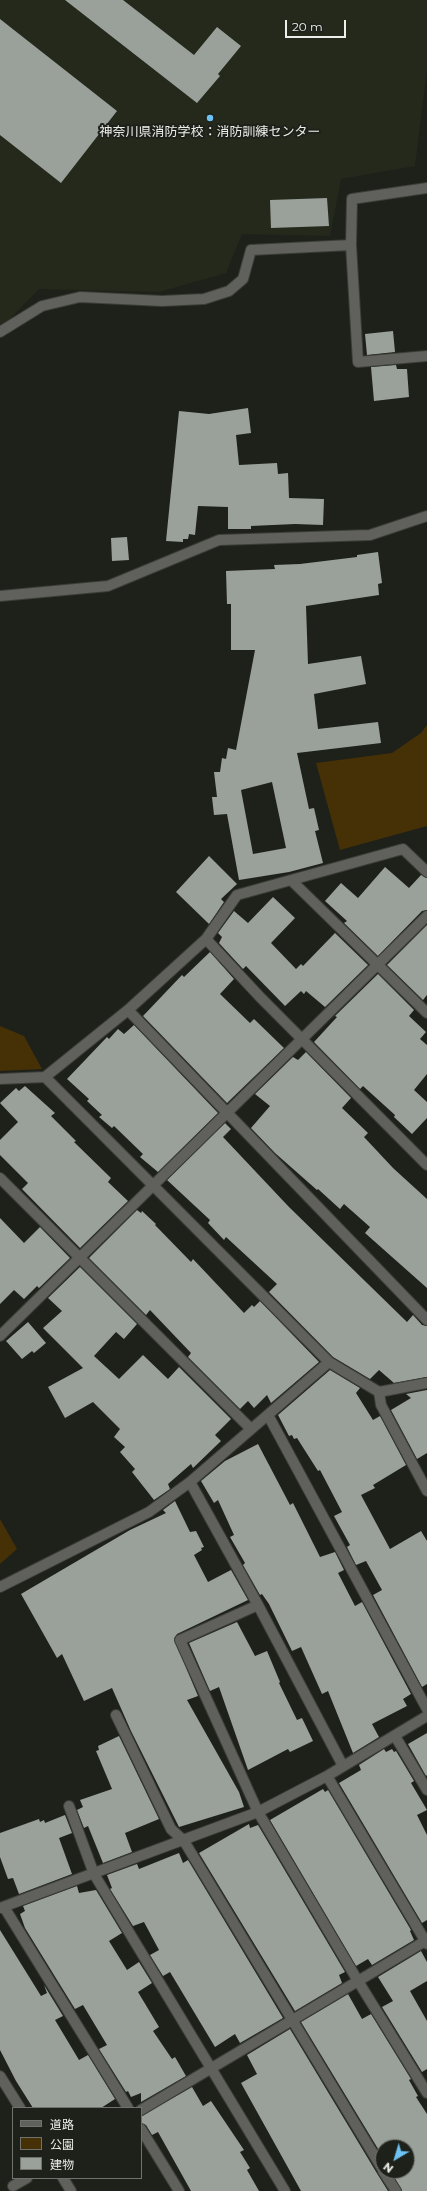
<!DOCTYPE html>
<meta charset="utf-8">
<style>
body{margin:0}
#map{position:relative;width:427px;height:2191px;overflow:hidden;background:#1e211a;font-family:Montserrat,"Noto Sans JP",sans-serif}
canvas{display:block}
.legend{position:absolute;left:12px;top:2107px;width:130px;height:72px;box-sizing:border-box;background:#1e211a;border:1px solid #70736d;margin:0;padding:5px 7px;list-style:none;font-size:12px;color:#eceee9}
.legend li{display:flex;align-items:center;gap:8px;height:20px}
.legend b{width:20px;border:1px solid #70736d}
.north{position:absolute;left:375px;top:2139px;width:40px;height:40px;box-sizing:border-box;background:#1e211a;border:1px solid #70736d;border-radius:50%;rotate:218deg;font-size:11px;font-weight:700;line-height:16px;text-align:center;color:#eceee9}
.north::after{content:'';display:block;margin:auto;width:14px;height:18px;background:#6dc2f3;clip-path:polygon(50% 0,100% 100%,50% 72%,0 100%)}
.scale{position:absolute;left:285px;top:20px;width:61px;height:18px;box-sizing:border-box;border:2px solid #eceee9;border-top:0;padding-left:5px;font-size:12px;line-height:14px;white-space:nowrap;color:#eceee9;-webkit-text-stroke:3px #1e211a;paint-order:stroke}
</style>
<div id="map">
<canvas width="427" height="2191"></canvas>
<ul class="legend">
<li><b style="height:5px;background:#60605c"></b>道路</li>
<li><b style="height:11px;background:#463006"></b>公園</li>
<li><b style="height:11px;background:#9aa19a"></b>建物</li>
</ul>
<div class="north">N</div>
<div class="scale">20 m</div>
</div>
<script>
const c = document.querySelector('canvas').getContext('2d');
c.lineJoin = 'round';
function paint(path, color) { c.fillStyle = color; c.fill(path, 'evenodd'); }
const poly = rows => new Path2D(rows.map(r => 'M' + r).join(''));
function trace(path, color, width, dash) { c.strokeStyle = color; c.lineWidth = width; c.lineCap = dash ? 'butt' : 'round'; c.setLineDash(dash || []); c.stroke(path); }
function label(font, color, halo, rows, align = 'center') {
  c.font = font + ' Montserrat,"Noto Sans JP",sans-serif'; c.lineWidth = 4; c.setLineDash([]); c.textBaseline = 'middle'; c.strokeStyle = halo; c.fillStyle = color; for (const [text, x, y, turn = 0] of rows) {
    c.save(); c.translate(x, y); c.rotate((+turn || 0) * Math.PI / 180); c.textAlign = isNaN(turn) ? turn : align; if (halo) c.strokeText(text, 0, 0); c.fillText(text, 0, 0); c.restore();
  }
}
const built = poly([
 [0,0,427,0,427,70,415,166,341,179,330,236,242,234,226,273,159,292,39,289,0,329]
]);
const green = poly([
 [427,725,427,826,340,850,316,763,392,753,421,733],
 [0,1026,24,1036,42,1069,0,1071],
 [0,1519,17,1549,0,1564]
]);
const building = poly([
 [65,0,123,0,194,55,217,27,241,46,218,74,220,76,197,103],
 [0,19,117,111,61,183,0,135],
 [327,198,329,226,271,228,270,200],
 [393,331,395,352,367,355,365,334],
 [396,365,397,369,407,369,409,397,374,401,371,367],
 [248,408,251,433,236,435,239,465,277,463,278,474,288,473,289,498,324,499,323,525,295,524,251,526,251,529,228,529,228,507,198,506,195,535,189,534,188,539,183,539,183,542,166,541,179,411,209,414],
 [127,537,129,560,112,561,111,538],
 [378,552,382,583,378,584,379,595,306,606,308,664,361,656,366,684,314,694,318,729,378,722,381,743,297,753,309,809,314,808,319,830,315,831,323,863,289,872,239,880,227,814,214,815,212,797,217,797,214,772,220,772,222,758,226,759,228,748,236,750,255,650,231,650,231,604,227,604,226,571,275,569,274,565,300,564,357,557,357,555],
 [272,782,286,848,253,854,241,790],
 [209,856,237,884,221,899,224,902,209,924,176,892],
 [385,867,409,888,421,875,427,878,427,910,422,911,378,956,344,923,347,921,325,901,341,883,358,898],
 [273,897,295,918,271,943,296,969,301,964,303,966,335,933,368,965,325,1007,306,991,304,994,301,991,285,1006,246,966,243,969,219,943,222,937,218,933,234,911,248,923],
 [427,925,427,995,423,1000,387,965],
 [210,952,234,979,220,994,250,1023,254,1019,284,1048,227,1103,143,1016,182,975,184,977],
 [378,974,414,1010,409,1016,426,1032,420,1039,427,1045,427,1074,414,1090,427,1102,427,1118,412,1134,394,1117,395,1115,363,1086,360,1089,314,1042,337,1017,335,1016],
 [134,1025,218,1113,158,1172,140,1157,143,1154,114,1126,112,1128,99,1117,102,1115,87,1101,89,1099,67,1079,107,1037,109,1039,118,1029,124,1034],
 [306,1052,351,1098,342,1108,368,1133,364,1137,393,1168,427,1199,427,1288,365,1233,370,1227,344,1204,340,1209,318,1189,317,1190,275,1153,251,1128,270,1106,255,1094,293,1057,298,1060],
 [25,1086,55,1113,51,1116,76,1141,74,1142,111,1178,108,1182,128,1201,80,1248,22,1189,28,1183,0,1155,0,1140,18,1122,0,1103,16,1088,19,1091],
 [225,1123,231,1129,223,1137,289,1207,407,1322,413,1315,422,1325,427,1326,427,1377,394,1383,379,1370,370,1379,333,1357,269,1292,277,1284,226,1237,224,1240,208,1223,210,1220,167,1180],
 [137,1210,141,1213,142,1211,156,1224,155,1225,191,1262,193,1259,244,1313,252,1305,254,1307,260,1301,319,1362,271,1403,267,1395,254,1408,248,1401,240,1409,188,1357,191,1353,150,1310,146,1315,89,1258],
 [0,1218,24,1243,40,1227,70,1258,39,1288,37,1286,24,1299,14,1290,0,1304],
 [80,1267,137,1324,124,1339,116,1332,94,1356,119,1379,143,1355,168,1379,179,1367,231,1419,215,1435,221,1441,193,1468,191,1464,168,1484,170,1489,154,1500,132,1472,135,1469,120,1452,125,1447,114,1437,120,1429,93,1402,65,1418,48,1387,83,1368,43,1328,62,1311,48,1298],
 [28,1322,46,1343,34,1353,32,1351,22,1359,6,1341],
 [330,1370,360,1388,356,1393,373,1420,380,1416,406,1465,373,1485,375,1488,361,1495,390,1549,421,1531,427,1541,427,1684,422,1687,373,1595,382,1590,366,1561,356,1565,347,1547,350,1545,334,1516,342,1512,320,1470,318,1471,297,1438,294,1439,292,1435,289,1436,278,1415],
 [427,1390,427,1453,417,1459,391,1410,411,1398,406,1394],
 [258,1444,290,1505,293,1503,320,1557,335,1552,344,1570,338,1573,355,1606,362,1602,411,1694,403,1699,407,1706,372,1724,379,1737,353,1753,328,1691,322,1694,301,1647,292,1651,269,1604,262,1594,260,1595,243,1565,245,1563,230,1537,234,1535,218,1500,214,1503,201,1481,225,1461],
 [175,1501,190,1532,196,1531,204,1547,201,1548,202,1550,194,1555,208,1582,231,1570,248,1600,177,1634,174,1639,198,1696,187,1700,239,1792,244,1807,179,1827,131,1731,112,1688,84,1701,62,1654,57,1658,21,1594,130,1530,166,1513,163,1510],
 [237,1622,255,1656,267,1651,280,1682,279,1683,297,1720,302,1718,313,1741,290,1752,288,1749,248,1770,219,1687,210,1691,189,1643],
 [427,1733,427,1775,426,1776,408,1744],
 [119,1736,159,1819,125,1833,132,1852,103,1863,88,1826,84,1828,77,1810,83,1807,80,1800,112,1789,96,1751,99,1750,98,1746],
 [384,1749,386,1752,392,1749,394,1752,396,1751,414,1781,411,1783,427,1810,417,1815,427,1835,427,1920,422,1923,339,1783,361,1770,359,1765],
 [323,1789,325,1792,328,1790,411,1930,410,1931,414,1940,372,1965,368,1959,356,1966,270,1820],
 [65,1815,72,1833,59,1838,72,1874,19,1894,13,1878,8,1879,0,1857,0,1833,39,1819,40,1822,44,1820,45,1823],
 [249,1824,250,1828,258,1825,345,1972,339,1975,342,1983,295,2011,199,1853],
 [179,1853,183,1863,188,1860,283,2018,240,2043,235,2034,215,2047,170,1972,163,1976,150,1955,159,1950,144,1922,133,1926,110,1889,112,1888,107,1875,137,1864,139,1869],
 [77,1886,79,1893,96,1890,122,1933,109,1941,127,1970,139,1962,152,1983,138,1992,159,2027,153,2031,172,2059,175,2057,186,2076,141,2102,141,2093,131,2097,128,2091,126,2092,99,2049,107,2045,83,2005,75,2009,25,1928,20,1914,25,1911,23,1906],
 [0,1930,41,1996,47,1993,44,1985,63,2016,55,2020,79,2060,88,2055,115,2099,101,2108,33,2108,16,2081,0,2050],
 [421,1951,427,1962,427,1981,410,1991,427,2021,427,2069,422,2072,382,2007,393,2001,378,1977],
 [348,1994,362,2019,371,2014,411,2079,409,2080,418,2096,416,2097,427,2114,427,2191,402,2191,391,2171,407,2171,407,2147,383,2147,383,2157,301,2022],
 [290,2029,378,2175,388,2191,301,2191,241,2083,257,2074,247,2055],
 [192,2087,203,2106,211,2101,244,2150,240,2152,250,2168,247,2170,259,2191,191,2191,158,2132,152,2135,146,2125,141,2123,141,2116]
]);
const minor = poly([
 [351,245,358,362,427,356],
 [0,332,42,306,80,297,162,301,204,299,229,291,243,279,251,250,351,245,352,199,427,188],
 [0,596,108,586,219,540,370,535,427,516],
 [292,881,427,1013],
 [206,939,260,997,427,1165],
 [128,1010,427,1320],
 [45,1077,329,1362,379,1392,381,1405,427,1491],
 [0,1079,45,1077,128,1010,206,939,237,895,403,849,427,872],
 [0,1178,251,1429],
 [0,1336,427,916],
 [379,1392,427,1383],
 [268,1415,427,1709],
 [190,1482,258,1605,343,1766],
 [0,1587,149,1512,190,1482,329,1362],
 [258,1605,180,1640,258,1812,358,1981,427,2093],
 [116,1715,171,1829,184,1841,383,2170],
 [395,1736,427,1790],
 [327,1776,427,1944],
 [69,1806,94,1874,285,2191],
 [4,1907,128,2108],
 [0,1908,258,1812,327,1776,427,1716],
 [0,2076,20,2108],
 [141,2110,427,1940],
 [141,2129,179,2191],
 [383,2171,396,2191],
 [63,2178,71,2191],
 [13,2186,27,2178]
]);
const markers = [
 [210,118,4,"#6dc2f3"]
];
const poiNames = [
 ["神奈川県消防学校：消防訓練センター",210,132]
];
paint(built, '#24291c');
paint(green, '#463006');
paint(building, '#9aa19a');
trace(minor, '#3b3e37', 12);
trace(minor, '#60605c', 10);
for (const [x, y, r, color] of markers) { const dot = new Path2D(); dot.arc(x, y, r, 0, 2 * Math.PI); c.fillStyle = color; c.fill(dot); trace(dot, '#1e211a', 1.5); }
label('13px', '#eceee9', '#1e211a', poiNames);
</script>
